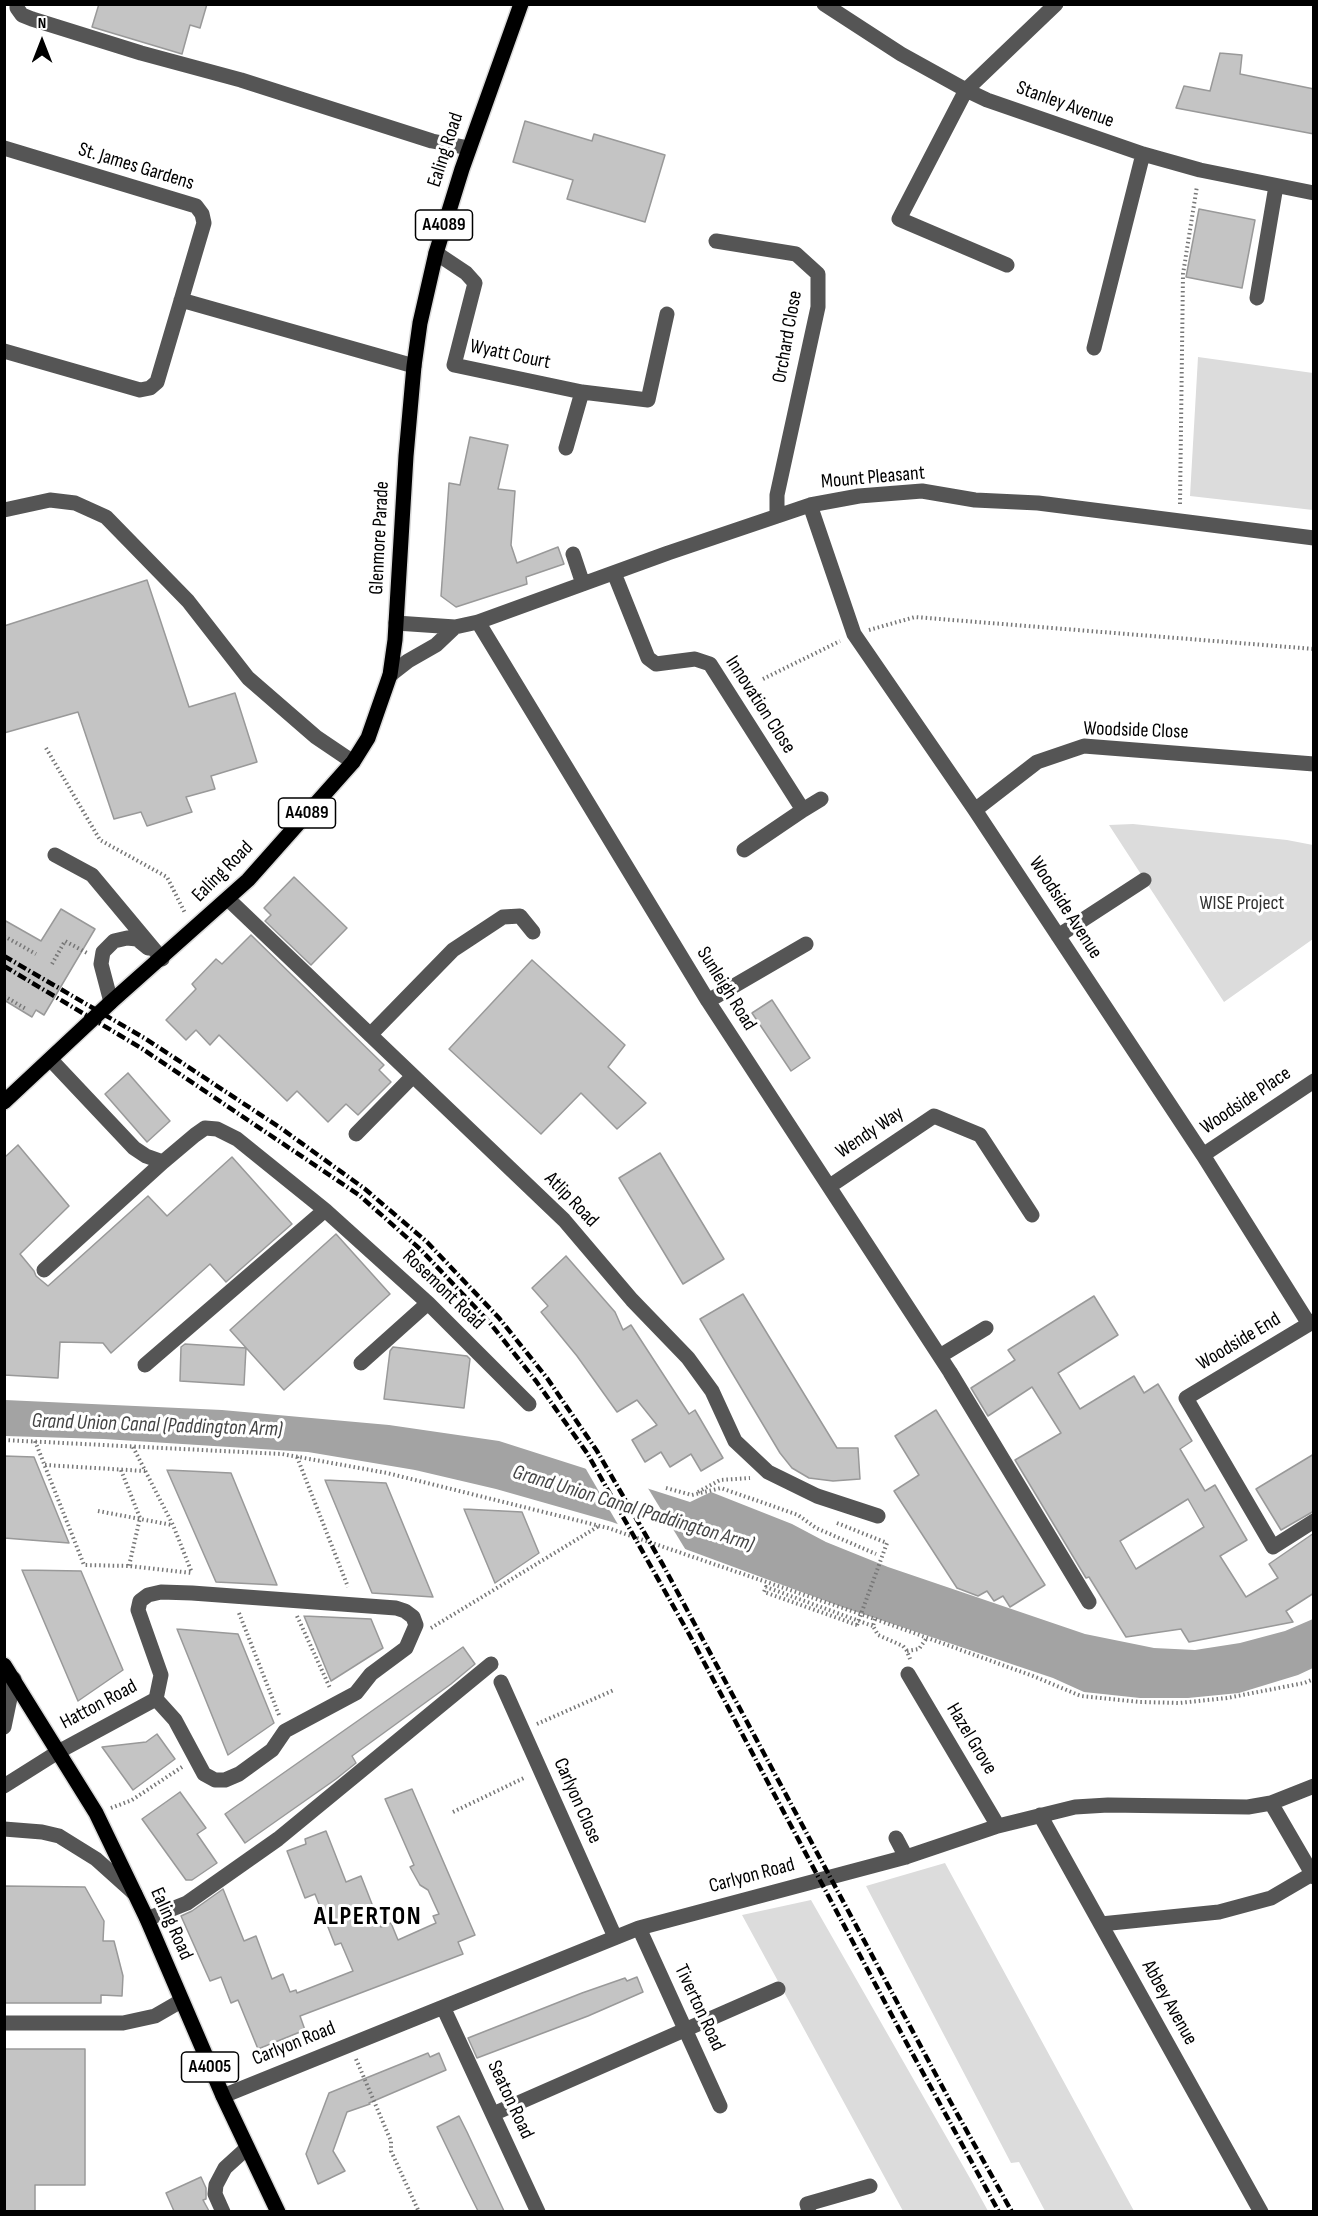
<!DOCTYPE html>
<style>
body{margin:0}
#map{position:relative;width:1318px;height:2216px;overflow:hidden;background:#fff;font-family:"Sofia Sans Condensed",sans-serif}
canvas{display:block}
.frame{position:absolute;inset:0;border:6px solid #000;pointer-events:none}
.north{position:absolute;left:12px;top:12px;width:60px;height:60px;-webkit-text-stroke:4px #fff;paint-order:stroke;rotate:0deg;font-size:16px;font-weight:700;line-height:24px;text-align:center;color:#000}
.north::after{content:'';display:block;margin:auto;width:21px;height:27px;background:#000;clip-path:polygon(50% 0,100% 100%,50% 72%,0 100%)}
</style>
<div id="map">
<canvas width="1318" height="2216"></canvas>
<div class="frame"></div>
<div class="north">N</div>
</div>
<script>
const c = document.querySelector('canvas').getContext('2d');
c.lineJoin = 'round';
function paint(path, color) { c.fillStyle = color; c.fill(path, 'evenodd'); }
const poly = rows => new Path2D(rows.map(r => 'M' + r).join(''));
function trace(path, color, width, dash) { c.strokeStyle = color; c.lineWidth = width; c.lineCap = dash ? 'butt' : 'round'; c.setLineDash(dash || []); c.stroke(path); }
function label(font, color, halo, rows, align = 'center') {
  c.font = font + ' "Sofia Sans Condensed",sans-serif'; c.lineWidth = 6; c.setLineDash([]); c.textBaseline = 'middle'; c.strokeStyle = halo; c.fillStyle = color; for (const [text, x, y, turn = 0] of rows) {
    c.save(); c.translate(x, y); c.rotate((+turn || 0) * Math.PI / 180); c.textAlign = isNaN(turn) ? turn : align; if (halo) c.strokeText(text, 0, 0); c.fillText(text, 0, 0); c.restore();
  }
}
const green = poly([
 [1198,357,1313,373,1313,510,1190,496],
 [1133,824,1287,840,1313,845,1313,939,1224,1002,1109,825],
 [945,1863,1134,2211,1045,2211,1019,2162,1011,2163,866,1886],
 [811,1900,971,2180,988,2211,903,2211,742,1915]
]);
const water = poly([
 [5,1400,222,1410,389,1425,499,1441,690,1502,711,1492,792,1524,826,1542,888,1567,1085,1634,1154,1648,1195,1650,1240,1643,1285,1631,1313,1619,1313,1668,1298,1675,1239,1693,1188,1698,1140,1698,1084,1692,1053,1678,842,1607,612,1522,496,1489,415,1470,308,1452,104,1439,5,1436]
]);
const pier = poly([
 [583,1464,646,1485,687,1552,620,1528]
]);
const building = poly([
 [99,4,207,4,200,28,190,25,182,54,92,27,99,4],
 [1220,53,1242,55,1240,74,1314,89,1314,134,1176,108,1184,86,1210,91,1220,53],
 [525,121,592,141,594,134,665,155,645,222,567,199,573,180,513,162,525,121],
 [1199,209,1255,220,1242,288,1186,277,1199,209],
 [470,437,508,445,498,489,515,491,511,545,517,563,558,547,564,564,526,577,527,584,456,607,441,596,449,483,460,485,470,437],
 [147,580,189,707,235,693,257,762,211,776,215,789,186,797,192,812,147,826,141,812,114,819,78,712,4,733,4,626,147,580],
 [294,877,347,928,311,965,265,921,271,915,264,908,294,877],
 [61,909,95,929,44,1015,36,1010,32,1017,4,1000,4,920,41,941,61,909],
 [251,935,384,1065,379,1070,391,1082,358,1115,346,1104,328,1122,297,1091,287,1101,219,1035,210,1045,196,1030,186,1040,166,1020,196,989,192,984,216,959,222,964,251,935],
 [532,960,625,1045,608,1067,646,1103,617,1129,581,1093,541,1134,449,1049,532,960],
 [772,1000,810,1058,791,1071,752,1013,772,1000],
 [128,1073,170,1121,147,1142,105,1094,128,1073],
 [18,1145,69,1206,20,1254,34,1271,36,1276,48,1286,148,1196,167,1216,232,1157,292,1224,226,1282,210,1264,111,1353,103,1343,60,1342,58,1378,4,1375,4,1158,18,1145],
 [660,1153,724,1259,683,1284,619,1178,660,1153],
 [336,1234,390,1294,284,1390,230,1330,336,1234],
 [566,1256,615,1312,623,1330,631,1325,689,1414,695,1410,723,1458,701,1471,691,1454,670,1467,661,1452,645,1462,632,1440,657,1425,637,1400,617,1412,577,1356,541,1312,548,1306,532,1288,566,1256],
 [743,1294,837,1448,858,1448,860,1479,833,1481,809,1478,792,1468,780,1453,700,1319,743,1294],
 [1094,1296,1118,1335,1058,1373,1080,1409,1134,1376,1144,1393,1158,1384,1192,1441,1180,1449,1205,1491,1215,1485,1247,1540,1220,1556,1246,1597,1278,1578,1269,1564,1314,1533,1314,1593,1286,1611,1293,1622,1189,1642,1181,1629,1126,1637,1089,1577,1086,1578,1015,1460,1061,1433,1032,1387,988,1416,971,1388,1015,1360,1008,1350,1094,1296],
 [1188,1499,1204,1527,1136,1569,1120,1541,1188,1499],
 [185,1344,246,1348,244,1385,180,1381,181,1347,185,1344],
 [393,1347,467,1356,470,1359,464,1408,384,1399,390,1351,393,1347],
 [936,1410,1045,1585,1010,1607,1003,1596,994,1601,987,1591,978,1596,957,1588,894,1491,919,1475,895,1436,936,1410],
 [1314,1454,1314,1511,1281,1530,1256,1489,1314,1454],
 [4,1456,34,1457,69,1543,4,1538,4,1456],
 [167,1470,231,1473,277,1585,216,1582,167,1470],
 [325,1480,386,1483,433,1597,372,1593,325,1480],
 [464,1509,522,1512,539,1553,495,1583,464,1509],
 [22,1570,81,1571,123,1670,78,1701,22,1570],
 [304,1616,371,1619,383,1648,331,1681,304,1616],
 [177,1629,238,1634,274,1723,228,1755,177,1629],
 [463,1647,475,1664,451,1684,352,1756,356,1763,336,1779,245,1843,225,1814,463,1647],
 [157,1734,175,1759,133,1790,102,1747,146,1742,157,1734],
 [412,1789,475,1935,458,1942,463,1954,300,2016,305,2030,258,2049,238,2000,231,2003,221,1977,210,1981,181,1916,192,1911,223,1889,244,1941,256,1936,272,1979,283,1974,290,1992,296,1990,297,1993,353,1971,341,1943,335,1945,315,1894,305,1898,287,1851,306,1844,305,1839,326,1831,346,1882,361,1876,381,1927,391,1923,398,1940,436,1923,433,1916,439,1914,428,1890,420,1885,410,1867,414,1865,385,1799,412,1789],
 [180,1792,206,1828,197,1834,217,1863,192,1880,186,1880,142,1819,180,1792],
 [4,1886,85,1887,104,1921,103,1941,114,1941,123,1976,122,1996,101,1995,101,2003,4,2003,4,1886],
 [637,1977,643,1992,588,2016,477,2058,468,2038,582,1993,625,1978,627,1981,637,1977],
 [4,2049,85,2049,85,2185,35,2185,35,2211,4,2211,4,2049],
 [428,2053,430,2057,439,2053,446,2070,369,2103,370,2104,347,2112,333,2151,345,2171,318,2184,306,2154,329,2093,428,2053],
 [459,2116,467,2132,504,2211,478,2211,466,2187,437,2127,459,2116],
 [201,2177,206,2188,206,2199,203,2200,209,2211,174,2211,166,2193,201,2177]
]);
const path = poly([
 [1180,504,1183,274,1197,186],
 [869,630,915,617,1314,649],
 [763,679,840,641],
 [46,748,100,840,167,877,185,913],
 [4,936,36,954],
 [52,964,65,941,87,953],
 [4,996,26,1009],
 [4,1440,282,1454,387,1473,608,1528,875,1619,1033,1676,1081,1696,1140,1702,1179,1703,1227,1698,1304,1683,1314,1679],
 [35,1441,84,1565,129,1566,192,1573],
 [133,1447,173,1525,192,1573],
 [297,1457,348,1587],
 [45,1465,145,1471],
 [121,1470,140,1518,129,1566],
 [666,1488,692,1495,721,1488,798,1515,816,1528,876,1554],
 [698,1492,720,1480,750,1478],
 [98,1511,172,1525],
 [837,1523,887,1543],
 [239,1613,279,1715],
 [297,1616,330,1688],
 [875,1619,873,1626,878,1635,903,1646,907,1651,910,1659],
 [857,1625,764,1592,766,1587,873,1626],
 [431,1628,599,1526],
 [907,1651,919,1649,926,1639],
 [537,1724,614,1690],
 [111,1808,132,1800,182,1767],
 [453,1812,526,1777],
 [356,2059,391,2141,391,2151,419,2212]
]);
const minor = poly([
 [17,4,17,8,22,15,32,19,141,53,241,80,432,141,469,148],
 [824,4,901,54,966,90,987,100,1143,154,1200,170,1314,193],
 [4,148,196,206,202,214,204,223,157,382,150,388,140,390,4,351],
 [716,241,796,254,818,274,818,307,777,495,777,516],
 [436,253,466,273,475,283,454,365,582,392,648,400,667,314],
 [1007,265,899,219,966,90,1056,4],
 [1257,298,1276,186],
 [181,300,414,366],
 [1094,348,1143,154],
 [566,448,582,392],
 [810,505,854,634,975,810,1203,1155,1309,1324],
 [4,510,50,500,75,503,106,517,188,601,248,678,316,737,353,762],
 [573,554,583,584],
 [614,573,648,658,656,664,695,659,710,664,803,810,744,850],
 [478,622,708,1001,950,1372,1089,1602],
 [396,623,455,627,478,622,668,553,810,505,859,496,922,491,975,500,1038,503,1314,538],
 [390,675,408,661,436,645,455,627],
 [803,810,821,799],
 [975,810,1037,762,1084,746,1314,764],
 [55,855,92,875,162,959],
 [228,899,564,1220,632,1300,688,1358,712,1391,735,1441,768,1472,817,1496,878,1516],
 [1058,936,1144,880],
 [708,1001,806,944],
 [111,1002,101,964,103,952,114,941,127,938,137,939,148,948],
 [370,1035,453,950,503,917,520,916,533,932],
 [51,1060,134,1148,146,1156,163,1162,195,1135,205,1128,217,1129,237,1139,325,1210,428,1303,529,1404],
 [356,1134,413,1076],
 [1203,1155,1314,1081],
 [830,1186,934,1116,980,1135,1032,1215],
 [44,1270,163,1162],
 [1314,1321,1186,1398,1273,1547,1314,1521],
 [940,1356,986,1328],
 [361,1363,428,1303],
 [145,1365,325,1210],
 [908,1674,998,1826],
 [501,1682,615,1937],
 [4,1727,14,1679],
 [4,1786,58,1752,156,1699,175,1720,204,1774,215,1780,225,1780,239,1774,272,1750,285,1731,356,1693,371,1674,406,1648,416,1625,413,1617,405,1611,396,1608,192,1593,161,1592,148,1595,140,1601,138,1610,161,1675,156,1699],
 [1271,1803,1314,1877],
 [1040,1815,1261,2212],
 [4,1829,42,1832,59,1836,96,1859,135,1894],
 [896,1838,906,1857],
 [147,1919,187,1903,278,1839,491,1664],
 [1101,1924,1219,1912,1271,1898,1312,1874],
 [639,1928,720,2106],
 [443,2007,538,2212],
 [4,2023,123,2023,155,2016,181,2001],
 [223,2096,639,1928,906,1857,998,1826,1075,1807,1108,1805,1248,1807,1271,1803,1314,1786],
 [493,2114,778,1989],
 [223,2212,215,2194,216,2185,225,2168,247,2148],
 [809,2212,807,2204,870,2186]
]);
const major = poly([
 [4,1102,111,1002,248,880,353,762,368,738,390,675,395,640,406,456,414,366,420,323,436,253,462,169,521,4],
 [4,1665,96,1813,147,1919,223,2096,278,2212]
]);
const rail = poly([
 [4,956,146,1039,282,1129,365,1189,427,1242,499,1318,547,1378,597,1451,663,1565,950,2101,1012,2212],
 [4,966,141,1048,359,1195,421,1250,490,1323,536,1381,587,1453,689,1634,905,2040,999,2212]
]);
const pathBridge = poly([
 [857,1625,887,1543]
]);
const shields = [
 [444,225,57],
 [307,813,57],
 [210,2067,57]
];
const shieldNames = [
 ["A4089",444,225],
 ["A4089",307,813],
 ["A4005",210,2067]
];
const streetNames = [
 ["Stanley Avenue",1065,105,20],
 ["Ealing Road",446,150,-72],
 ["St. James Gardens",136,167,17],
 ["Orchard Close",788,337,-80],
 ["Wyatt Court",510,355,12],
 ["Mount Pleasant",873,478,-5],
 ["Glenmore Parade",380,538,-87],
 ["Innovation Close",760,705,57],
 ["Woodside Close",1136,731,2],
 ["Ealing Road",223,872,-45],
 ["Woodside Avenue",1065,908,57],
 ["Sunleigh Road",726,989,58],
 ["Woodside Place",1246,1101,-34],
 ["Wendy Way",870,1133,-34],
 ["Atlip Road",571,1200,46],
 ["Rosemont Road",443,1290,44],
 ["Woodside End",1239,1342,-31],
 ["Hatton Road",99,1705,-28],
 ["Hazel Grove",971,1739,59],
 ["Carlyon Close",577,1801,66],
 ["Carlyon Road",752,1876,-15],
 ["Ealing Road",171,1924,66],
 ["Abbey Avenue",1169,2003,61],
 ["Tiverton Road",699,2008,65],
 ["Carlyon Road",294,2044,-22],
 ["Seaton Road",510,2100,65]
];
const parkNames = [
 ["WISE Project",1242,904]
];
const waterNames = [
 ["Grand Union Canal (Paddington Arm)",157,1426,2],
 ["Grand Union Canal (Paddington Arm)",633,1509,17]
];
const districtNames = [
 ["ALPERTON",368,1917]
];
paint(green, '#dcdcdc');
paint(water, '#a3a3a3');
paint(pier, '#fff');
paint(building, '#c4c4c4');
trace(building, '#999', 1.5);
trace(major, '#dbdbdb', 18);
trace(path, '#777', 4, [1.5, 3]);
trace(minor, '#555', 15);
trace(major, '#000', 15);
trace(rail, '#000', 4.5, [9, 3, 1.5, 3]);
trace(pathBridge, '#777', 4, [1.5, 3]);
for (const [x, y, w] of shields) { const box = new Path2D(); box.roundRect(x - w / 2, y - 15, w, 30, 4.5); c.fillStyle = '#fff'; c.fill(box); trace(box, '#000', 1.5); }
label('bold 18px', '#000', null, shieldNames);
label('20px', '#000', '#fff', streetNames);
label('20px', '#333', '#fff', parkNames);
label('italic 21px', '#444', '#fff', waterNames);
c.letterSpacing = '1.5px';
label('bold 26px', '#000', '#fff', districtNames);
c.letterSpacing = '0px';
</script>
